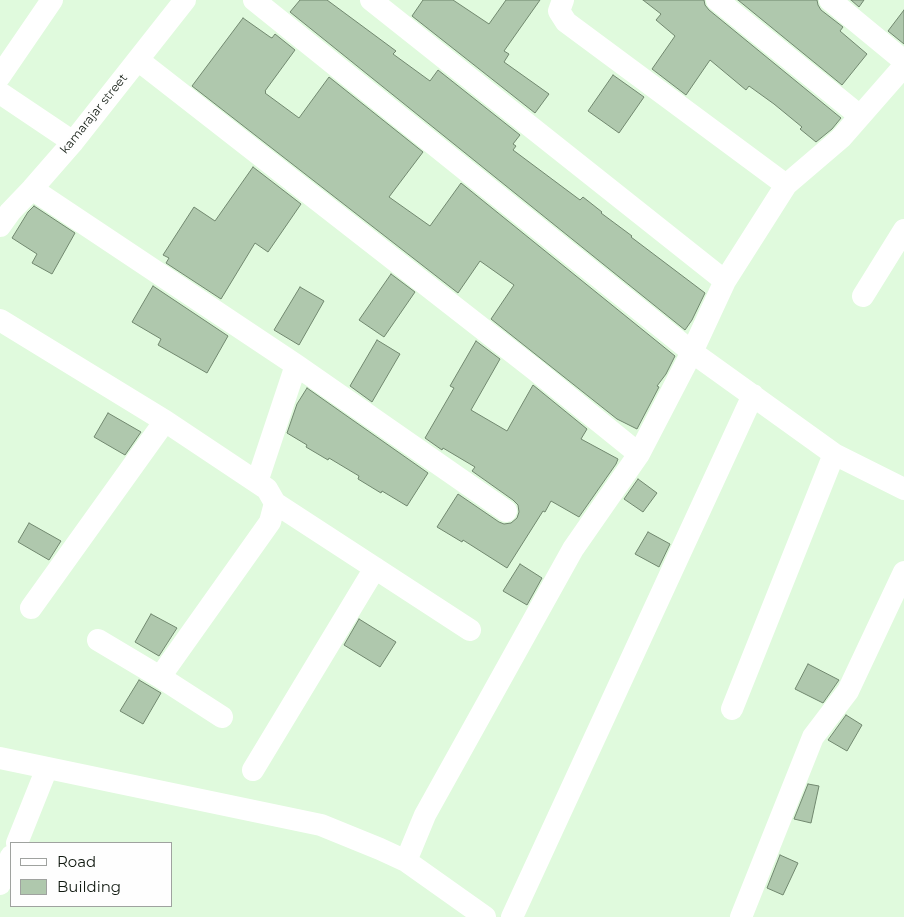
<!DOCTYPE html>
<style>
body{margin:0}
#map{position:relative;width:904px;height:917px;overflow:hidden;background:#e0fadd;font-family:Montserrat,sans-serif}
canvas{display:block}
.legend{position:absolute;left:10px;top:842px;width:162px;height:65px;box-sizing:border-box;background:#fefefe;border:1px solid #9fa29f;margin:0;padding:6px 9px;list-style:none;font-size:15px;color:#101910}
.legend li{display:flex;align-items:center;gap:10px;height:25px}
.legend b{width:25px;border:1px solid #9fa29f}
</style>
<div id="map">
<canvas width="904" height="917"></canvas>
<ul class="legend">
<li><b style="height:6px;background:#fff"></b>Road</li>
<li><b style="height:14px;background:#afc8ad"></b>Building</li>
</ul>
</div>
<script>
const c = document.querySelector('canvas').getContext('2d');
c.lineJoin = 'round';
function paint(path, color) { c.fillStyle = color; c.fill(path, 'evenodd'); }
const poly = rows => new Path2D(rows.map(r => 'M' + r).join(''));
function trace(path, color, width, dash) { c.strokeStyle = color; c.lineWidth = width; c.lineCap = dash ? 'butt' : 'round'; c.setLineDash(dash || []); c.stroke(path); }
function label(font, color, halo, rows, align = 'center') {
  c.font = font + ' Montserrat,sans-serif'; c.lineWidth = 4.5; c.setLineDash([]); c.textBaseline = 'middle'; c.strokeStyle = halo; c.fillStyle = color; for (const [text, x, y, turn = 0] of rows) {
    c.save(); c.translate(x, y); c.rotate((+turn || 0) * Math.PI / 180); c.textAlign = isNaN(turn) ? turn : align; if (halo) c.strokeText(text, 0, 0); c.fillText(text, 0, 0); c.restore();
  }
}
const building = poly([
 [300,0,327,0,396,51,393,54,430,81,438,70,520,135,513,144,516,146,513,150,580,200,583,197,602,212,601,213,632,236,631,237,705,293,692,320,685,330,290,12,300,0],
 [423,0,453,0,489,24,506,0,540,0,504,51,509,54,504,62,549,94,535,113,412,16,423,0],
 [643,0,704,0,705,5,709,10,841,118,832,129,816,142,800,129,802,127,774,104,749,86,746,90,710,60,686,95,652,69,675,36,656,20,661,14,643,0],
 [738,0,817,0,818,5,821,10,843,27,840,31,867,54,842,85,738,0],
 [851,0,864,0,859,7,851,0],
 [904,10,904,44,888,31,904,10],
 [243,18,270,37,272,38,275,34,295,50,265,91,266,92,265,93,299,118,329,77,423,152,389,197,430,226,461,183,675,356,666,374,657,386,659,387,637,429,617,419,491,319,514,285,480,261,458,293,192,86,243,18],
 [613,75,644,97,619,133,588,111,613,75],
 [253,167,301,204,268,252,255,243,221,299,166,263,169,258,163,255,194,207,215,221,253,167],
 [34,206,75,233,52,274,32,263,37,254,12,238,28,212,34,206],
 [391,274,415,292,384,337,359,320,391,274],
 [153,286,228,336,207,373,158,345,161,339,132,322,153,286],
 [300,287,324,301,299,345,274,330,300,287],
 [377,340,400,354,372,402,350,386,377,340],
 [476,341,500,359,471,410,507,431,533,385,587,429,581,439,618,459,616,464,579,517,551,501,545,512,543,511,507,568,463,540,462,542,437,527,458,494,499,522,504,524,511,523,517,518,519,512,518,505,513,500,472,471,475,467,443,448,442,450,425,438,454,388,450,386,476,341],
 [307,388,428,473,407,506,382,491,381,493,358,479,359,476,329,458,328,460,306,447,307,445,287,433,297,404,307,388],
 [108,413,141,432,125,455,94,437,108,413],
 [638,479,657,493,643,512,624,499,638,479],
 [29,523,61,541,49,560,18,542,29,523],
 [648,532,670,544,659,567,635,554,648,532],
 [520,564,542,578,527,605,503,591,520,564],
 [151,614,177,628,159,656,135,642,151,614],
 [359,619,396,642,380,667,344,645,359,619],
 [808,664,839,680,823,703,795,689,808,664],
 [139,680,161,693,143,724,120,711,139,680],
 [846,715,862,725,847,751,828,740,846,715],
 [808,784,819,786,811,823,794,819,808,784],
 [780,855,798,863,783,895,767,888,780,855]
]);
const minor = poly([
 [371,0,725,281],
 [563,0,559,11,566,22,786,185],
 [717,0,860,116],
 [830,0,904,61],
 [138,60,534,369,639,454,692,352,254,0],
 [904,66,841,138,786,185,725,281,692,352,834,454,904,489],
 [0,76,52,0],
 [0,93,73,142],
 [32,189,296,365,506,511],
 [0,226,10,212,32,189,73,142,185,0],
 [863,296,904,230],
 [0,320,165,421,267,489,275,503,270,522,160,677,222,717],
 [257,482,296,365],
 [275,503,470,630],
 [31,608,165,421],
 [98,640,160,677],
 [732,709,834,454],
 [0,758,321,825,380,849,406,861,485,917],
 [253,770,375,568],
 [17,843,47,768],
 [406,861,425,815,573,549,639,454],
 [0,884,11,856],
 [512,917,753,395],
 [741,917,813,737,848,691,904,572]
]);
const streetNames = [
 ["kamarajar street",94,114,-51]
];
paint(building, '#afc8ad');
trace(building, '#71886f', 1);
trace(minor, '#fff', 22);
label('12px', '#101910', '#fefefe', streetNames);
</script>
